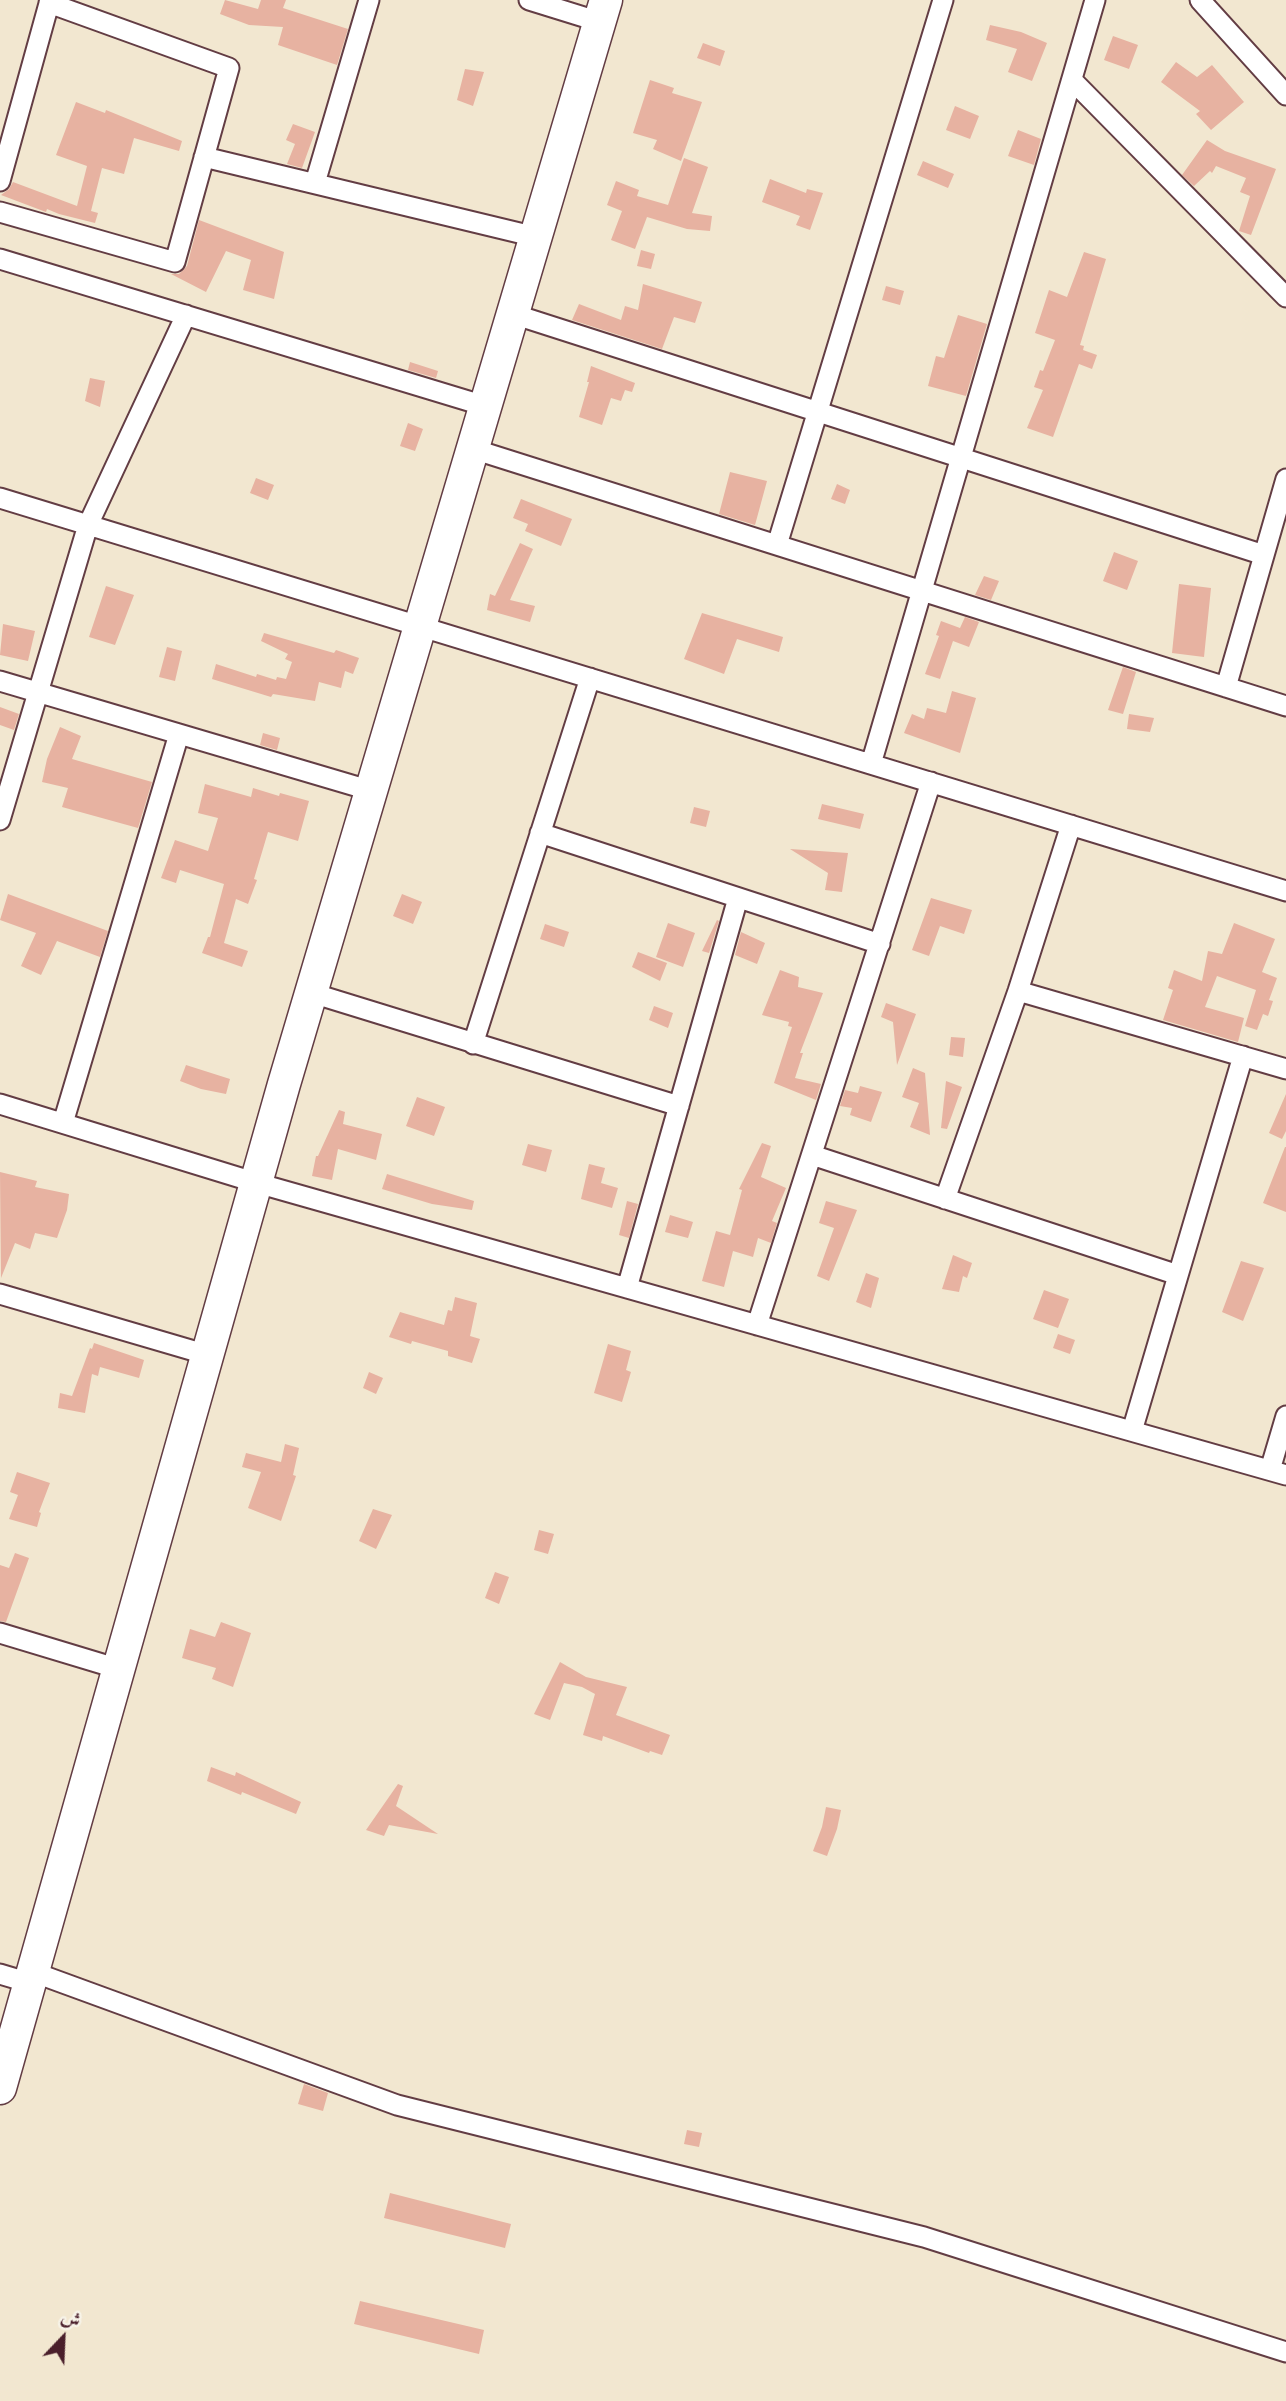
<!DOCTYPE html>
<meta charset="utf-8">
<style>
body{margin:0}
#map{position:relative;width:1286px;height:2401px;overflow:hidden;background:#f2e7d0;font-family:Cardo,Amiri,serif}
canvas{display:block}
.north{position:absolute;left:28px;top:2303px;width:70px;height:70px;-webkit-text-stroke:5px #f7f3e8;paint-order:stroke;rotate:23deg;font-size:19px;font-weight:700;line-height:28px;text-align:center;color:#4a1f2b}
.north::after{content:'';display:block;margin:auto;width:24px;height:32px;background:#4a1f2b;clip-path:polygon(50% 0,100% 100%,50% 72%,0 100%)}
</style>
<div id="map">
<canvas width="1286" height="2401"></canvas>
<div class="north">ش</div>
</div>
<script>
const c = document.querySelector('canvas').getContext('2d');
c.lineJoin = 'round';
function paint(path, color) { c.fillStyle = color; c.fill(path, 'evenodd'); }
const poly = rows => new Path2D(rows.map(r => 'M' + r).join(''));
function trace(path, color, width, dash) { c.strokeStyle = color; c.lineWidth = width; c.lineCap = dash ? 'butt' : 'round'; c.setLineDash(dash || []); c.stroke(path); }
const building = poly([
 [225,0,258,9,261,0,286,0,283,8,348,29,337,65,278,45,283,27,249,25,220,14],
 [990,25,1021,32,1047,43,1032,81,1008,72,1017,49,986,40],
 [1113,36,1138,45,1129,69,1104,60],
 [703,43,725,51,720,66,697,58],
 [1176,62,1197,77,1212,65,1244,102,1211,130,1196,114,1200,111,1161,82],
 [465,69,484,72,473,106,457,100],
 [650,80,674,88,672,93,702,102,681,161,653,149,657,140,633,133],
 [76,102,105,113,106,110,182,141,179,151,134,138,124,174,102,168,91,211,98,213,95,223,59,214,47,209,46,212,1,195,9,189,13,182,77,206,87,166,56,155],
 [955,106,979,116,970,139,946,130],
 [293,124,315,132,302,168,287,164,295,144,286,140],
 [1018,130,1041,139,1034,165,1008,156],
 [1207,140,1225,151,1276,169,1251,235,1239,231,1250,196,1240,192,1246,178,1216,166,1212,173,1210,171,1194,186,1182,175],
 [684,158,708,167,692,213,712,216,710,231,687,229,647,217,635,249,611,240,622,211,607,205,616,181,639,190,637,196,668,205],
 [923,161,954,174,948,188,917,175],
 [770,179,806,193,807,189,823,193,810,230,796,225,800,216,762,202],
 [199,220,284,252,274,299,243,290,251,260,226,251,206,292,171,274,179,274,187,266],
 [641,250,655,254,651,269,637,266],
 [1084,252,1106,259,1080,345,1084,346,1083,350,1097,355,1092,369,1079,364,1053,437,1027,428,1043,390,1034,387,1040,370,1043,371,1055,340,1035,333,1049,290,1067,297],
 [643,284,702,302,695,323,674,317,662,349,572,320,579,304,621,320,625,306,638,310],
 [886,286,904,291,900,305,882,300],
 [958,315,987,324,966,396,928,386,936,356,944,358],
 [410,362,438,371,436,378,408,370],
 [591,366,635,383,632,392,625,390,621,401,611,398,602,425,579,417,589,382,587,382],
 [90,378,105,381,100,407,85,401],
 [408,423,423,429,415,451,400,446],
 [730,472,767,481,755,525,719,514],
 [256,478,274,485,268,500,250,493],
 [837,484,850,490,845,504,831,499],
 [521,499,572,519,561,546,525,531,528,524,513,518],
 [520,543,533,549,510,600,535,606,530,622,487,610,490,594,495,596],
 [1114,552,1138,561,1127,590,1103,581],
 [984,576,999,581,991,600,975,595],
 [1179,584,1211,588,1204,657,1172,653],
 [106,586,134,595,115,645,89,637],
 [702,613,783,637,779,652,737,639,724,674,684,659],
 [965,617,979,622,969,647,953,641,940,679,925,674,939,636,936,635,941,621,960,628],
 [3,624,35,631,28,661,0,655],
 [264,633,334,653,336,650,359,658,353,674,345,671,341,688,319,682,315,701,273,694,271,697,212,679,216,664,256,677,257,674,276,680,277,677,286,679,292,662,285,659,288,654,261,641],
 [167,647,182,651,175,681,159,677],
 [1123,667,1136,672,1123,714,1108,710],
 [952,691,976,698,960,753,904,733,912,714,924,719,927,708,946,713],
 [0,707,19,714,14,730,0,725],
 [1129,714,1154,718,1150,732,1127,729],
 [60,727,81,736,72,759,152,782,138,828,62,807,68,788,42,782,47,759],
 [263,733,280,738,277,750,260,745],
 [205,784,251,797,253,788,279,796,280,793,309,801,298,841,268,832,254,879,257,880,248,904,236,899,224,943,248,951,242,967,202,953,208,937,210,937,224,884,180,870,176,883,161,878,175,840,208,851,218,818,198,813],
 [822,804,864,814,860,829,818,819],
 [694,807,710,811,706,827,690,823],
 [790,849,848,853,842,892,825,890,828,873],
 [8,894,108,931,100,957,57,941,41,975,21,966,36,933,0,920],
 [402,894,422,902,413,924,393,916],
 [931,898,972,910,964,934,940,926,929,956,912,950],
 [717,920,719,921,709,953,702,951],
 [668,923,695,933,683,967,656,957],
 [1234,923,1275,939,1262,972,1277,978,1269,1000,1273,1001,1268,1016,1263,1014,1257,1030,1245,1026,1256,990,1217,976,1205,1007,1244,1018,1238,1042,1163,1020,1173,990,1168,988,1174,970,1202,981,1208,951,1222,954],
 [545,924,569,932,564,947,540,939],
 [741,932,765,943,757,964,735,955],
 [638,952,667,963,660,981,632,967],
 [780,970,799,977,798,987,823,993,800,1053,803,1053,795,1078,821,1084,816,1100,774,1083,792,1027,788,1026,789,1022,762,1015],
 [886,1003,916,1014,897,1065,893,1022,881,1017],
 [654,1006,673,1013,668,1028,649,1020],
 [951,1037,965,1038,963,1057,949,1055],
 [186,1065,230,1079,226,1094,201,1089,180,1081],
 [913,1068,925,1073,930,1135,910,1127,919,1103,902,1097],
 [946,1081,962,1087,947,1129,941,1128],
 [860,1086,882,1092,871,1122,850,1115,852,1108,840,1106,845,1090,858,1093],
 [1286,1094,1286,1131,1282,1139,1269,1133],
 [417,1097,445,1107,434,1136,406,1126],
 [339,1110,345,1112,343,1124,382,1134,376,1160,338,1149,332,1180,312,1176,316,1156,318,1156],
 [762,1143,771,1146,761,1177,786,1188,772,1221,777,1223,771,1243,758,1238,753,1257,733,1251,724,1287,702,1281,716,1231,730,1235,742,1190,739,1189],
 [528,1144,552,1150,546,1172,522,1165],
 [1285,1147,1286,1147,1286,1212,1263,1203],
 [589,1164,605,1168,601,1183,618,1188,612,1208,581,1199],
 [0,1172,37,1181,35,1187,69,1194,67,1210,57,1238,35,1233,30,1249,15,1243,1,1278],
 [387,1174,474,1201,472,1210,432,1204,382,1189],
 [627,1201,638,1204,629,1238,619,1235],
 [826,1201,857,1210,829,1281,817,1276,834,1228,819,1223],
 [670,1215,693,1222,688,1238,665,1232],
 [953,1255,972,1263,967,1278,963,1276,959,1292,942,1289],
 [1241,1261,1264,1268,1243,1321,1222,1312],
 [866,1273,879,1278,871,1308,856,1302],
 [1044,1290,1069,1299,1058,1328,1033,1319],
 [455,1297,477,1303,470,1336,480,1339,472,1363,448,1356,448,1351,412,1341,411,1344,389,1337,400,1312,444,1325,448,1310,452,1311],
 [1058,1334,1075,1340,1070,1354,1053,1348],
 [94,1343,144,1360,139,1378,100,1367,98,1376,92,1374,85,1413,58,1408,60,1393,72,1396,90,1348,92,1349],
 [608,1344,631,1351,626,1370,631,1372,622,1402,594,1393],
 [369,1372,383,1378,376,1394,363,1388],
 [285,1444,299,1448,293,1475,296,1476,281,1521,248,1508,261,1472,242,1467,246,1453,281,1462],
 [17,1472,50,1483,39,1512,41,1513,37,1527,9,1519,18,1495,10,1492],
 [373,1509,392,1515,376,1549,359,1541],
 [539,1530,554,1534,548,1554,534,1550],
 [15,1553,29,1558,6,1622,0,1621,0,1565,9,1568],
 [495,1572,509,1577,499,1604,485,1598],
 [221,1622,251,1633,233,1687,212,1679,216,1668,182,1658,190,1629,215,1637],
 [560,1662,586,1677,627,1687,616,1715,670,1735,662,1755,650,1751,649,1753,603,1736,602,1741,583,1735,595,1694,582,1687,564,1683,550,1720,534,1714],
 [211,1767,235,1776,236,1772,301,1802,296,1814,242,1792,241,1795,207,1781],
 [398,1784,403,1786,396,1806,438,1834,389,1825,384,1836,366,1830],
 [826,1807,841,1810,837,1829,827,1856,813,1851,822,1827],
 [304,2084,328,2093,323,2111,298,2104],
 [687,2130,702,2133,699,2147,684,2144],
 [390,2193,511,2224,505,2248,384,2218],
 [360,2301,484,2330,479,2354,354,2324]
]);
const street = poly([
 [529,0,600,22],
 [1200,0,1286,95],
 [1072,80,1286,297],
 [204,157,536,237],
 [0,181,50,0],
 [315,183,369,0],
 [0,212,175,262,229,68,49,3],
 [0,259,485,406],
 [513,314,1264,555],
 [473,449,1286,706],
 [0,498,1286,891],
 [777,545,943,0],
 [0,681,372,791],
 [1226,687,1286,479],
 [871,764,1095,0],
 [0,820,88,525,186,315],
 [540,833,880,944],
 [1018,991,1286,1069],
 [312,993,679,1106],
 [473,1044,590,678],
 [0,1104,257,1183,1286,1475],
 [63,1123,179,734],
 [812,1155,1178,1275],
 [945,1199,1018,991,1071,825],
 [627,1288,738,898],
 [0,1294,208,1355],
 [757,1325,931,782],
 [1132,1431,1243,1056],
 [1270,1470,1286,1416],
 [0,1633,119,1669],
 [33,1972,397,2105,924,2237,1286,2352],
 [0,1974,30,1983]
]);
const primary = poly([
 [0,2088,284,1084,606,0]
]);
paint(building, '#e7b2a1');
trace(street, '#633d44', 23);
trace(primary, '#633d44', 35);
trace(street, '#fff', 19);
trace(primary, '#fff', 32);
</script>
